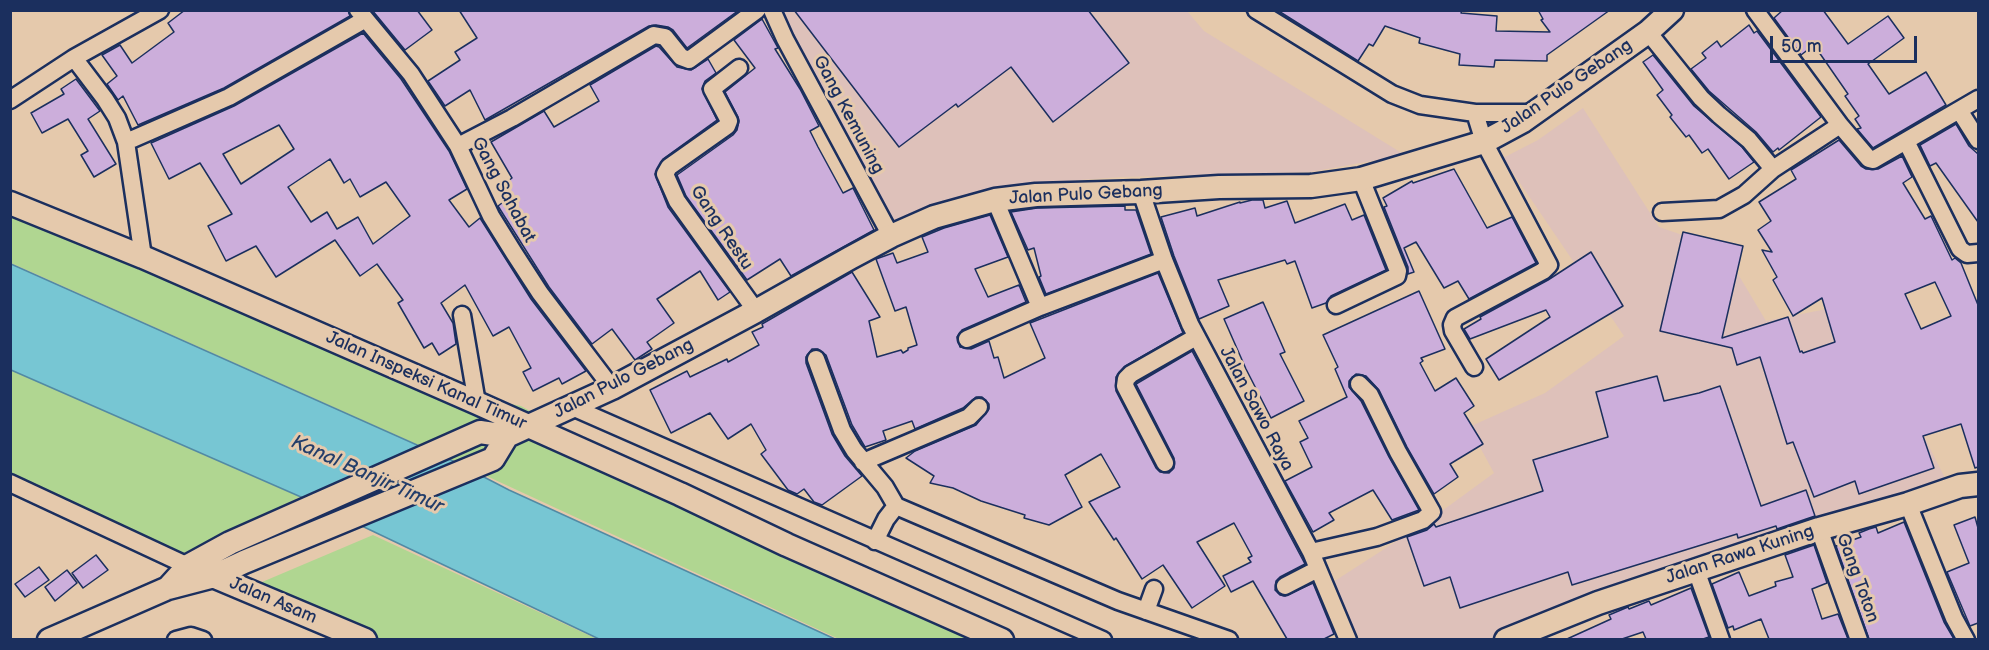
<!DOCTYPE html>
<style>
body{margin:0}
#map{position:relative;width:1989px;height:650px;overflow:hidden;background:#e5c9ac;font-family:"Balsamiq Sans",sans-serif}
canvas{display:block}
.frame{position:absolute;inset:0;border:12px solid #1b2f5e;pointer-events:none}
.scale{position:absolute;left:1770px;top:36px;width:147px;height:27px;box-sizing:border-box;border:3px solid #1b2f5e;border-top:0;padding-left:8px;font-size:18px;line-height:21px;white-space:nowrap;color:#1b2f5e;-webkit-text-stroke:4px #e5c9ac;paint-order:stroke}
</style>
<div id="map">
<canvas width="1989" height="650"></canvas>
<div class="frame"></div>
<div class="scale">50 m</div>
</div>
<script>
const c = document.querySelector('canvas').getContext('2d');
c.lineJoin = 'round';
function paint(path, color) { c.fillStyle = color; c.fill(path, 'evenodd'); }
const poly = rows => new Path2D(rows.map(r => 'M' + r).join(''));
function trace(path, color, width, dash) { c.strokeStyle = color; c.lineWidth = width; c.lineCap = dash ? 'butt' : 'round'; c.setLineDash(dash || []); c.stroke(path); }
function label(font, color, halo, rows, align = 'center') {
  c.font = font + ' "Balsamiq Sans",sans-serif'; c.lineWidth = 6; c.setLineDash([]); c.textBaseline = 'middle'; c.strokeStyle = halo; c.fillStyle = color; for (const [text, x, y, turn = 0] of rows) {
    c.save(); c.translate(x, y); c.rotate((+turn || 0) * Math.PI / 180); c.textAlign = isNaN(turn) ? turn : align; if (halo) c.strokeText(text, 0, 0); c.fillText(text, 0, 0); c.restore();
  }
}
const built = poly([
 [768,11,1187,11,1204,31,1405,155,1310,172,1120,177,1001,186,934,211,887,234],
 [1583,108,1659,227,1723,249,1766,321,1857,303,1952,492,1931,493,1541,613,1490,639,1360,639,1330,584,1431,519,1494,473,1469,427,1545,393,1624,336,1503,158,1538,140]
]);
const green = poly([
 [11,203,466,395,521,406,689,499,1004,639,839,639,452,460,11,263],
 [11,370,300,497,182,554,11,478],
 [373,535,597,639,371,639,255,585]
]);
const water = poly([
 [11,264,453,461,509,490,835,639,599,639,301,497,11,370,11,264]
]);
const building = poly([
 [185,10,348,10,350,16,224,88,138,125,123,96,118,100,107,84,117,76,102,55,120,45,132,63,174,32,168,23,185,10],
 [372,10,417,10,432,30,405,50,372,10],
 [459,10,739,10,687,48,673,30,668,27,656,25,649,26,485,120,470,90,445,106,428,81,460,60,455,52,477,38,459,10],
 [794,10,1088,10,1129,63,1053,122,1011,67,958,107,956,104,899,147,794,10],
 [1277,10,1462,10,1461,13,1497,16,1496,31,1550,32,1541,20,1543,19,1538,10,1610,10,1547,55,1547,61,1495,60,1494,67,1459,65,1460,54,1419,43,1420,38,1385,26,1373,46,1369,44,1358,61,1277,10],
 [1783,10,1823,10,1848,44,1888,16,1904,38,1868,64,1889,94,1926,72,1946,105,1873,148,1857,129,1861,128,1855,119,1859,116,1845,96,1848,94,1814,45,1801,55,1774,18,1783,10],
 [762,19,778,48,775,49,800,89,819,126,810,131,818,147,843,193,853,188,874,230,791,276,780,259,747,280,686,196,677,175,733,135,737,130,739,121,738,117,725,92,755,68,734,40,762,19],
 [1749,25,1754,33,1757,31,1821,117,1779,150,1778,148,1773,152,1756,132,1709,91,1691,69,1706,58,1702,53,1717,41,1721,47,1749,25],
 [363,33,401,79,449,151,467,189,449,200,469,227,480,218,531,299,586,371,562,384,559,378,533,391,523,372,531,368,509,327,493,336,465,285,441,303,453,323,456,344,439,355,432,343,424,348,398,303,403,300,377,264,360,276,335,240,276,277,256,246,226,261,208,226,232,214,200,163,169,179,151,143,234,106,363,33],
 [279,125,294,149,241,184,223,154,279,125],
 [330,159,344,183,350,179,360,197,386,182,410,216,373,244,358,217,337,229,327,212,311,222,288,187,330,159],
 [656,46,659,47,677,67,691,70,708,59,716,73,705,81,702,89,717,120,663,159,655,174,668,207,730,292,718,300,700,271,657,299,674,323,647,342,652,349,635,360,612,329,592,344,549,287,498,206,506,200,498,189,512,178,491,142,544,111,554,127,599,101,590,85,656,46],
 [1653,55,1694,106,1742,147,1754,162,1729,179,1708,149,1702,153,1689,135,1686,137,1670,117,1672,115,1657,95,1663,90,1643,62,1653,55],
 [76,79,100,111,88,119,116,164,94,177,81,155,88,151,68,119,42,133,31,113,64,94,61,89,76,79],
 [1956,124,1969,146,1978,154,1978,222,1936,163,1930,166,1920,145,1956,124],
 [1839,140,1861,166,1866,169,1878,169,1902,156,1912,177,1903,183,1925,219,1931,216,1952,260,1955,258,1961,263,1978,305,1978,467,1975,468,1961,424,1923,436,1934,468,1859,494,1855,481,1814,497,1793,442,1787,444,1760,357,1737,365,1732,348,1660,331,1683,232,1743,246,1722,338,1788,317,1800,352,1802,351,1803,353,1835,342,1822,298,1793,316,1773,280,1777,277,1762,250,1772,252,1758,230,1771,221,1759,202,1796,179,1791,170,1839,140],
 [1935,282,1951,316,1921,329,1905,294,1935,282],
 [1454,169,1487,228,1512,217,1536,263,1469,299,1458,281,1444,288,1416,242,1404,248,1414,272,1408,274,1408,267,1384,207,1387,206,1383,198,1412,181,1413,183,1454,169],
 [1252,200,1263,200,1265,208,1287,201,1295,223,1345,204,1352,220,1364,215,1386,270,1331,296,1326,303,1312,308,1295,261,1287,264,1285,260,1218,280,1229,306,1199,319,1174,256,1161,217,1195,208,1197,216,1240,202,1240,203,1252,200],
 [1125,206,1125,210,1136,210,1151,254,1046,294,1039,277,1041,276,1034,248,1028,250,1011,212,1037,208,1125,206],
 [990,215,1008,257,975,269,988,297,1019,285,1026,302,962,330,957,337,960,347,971,349,989,341,994,358,998,357,1004,378,1045,358,1030,323,1158,273,1183,333,1124,367,1116,377,1116,391,1156,468,1160,472,1169,473,1174,468,1174,458,1136,384,1192,351,1305,564,1280,577,1276,581,1275,590,1280,595,1285,596,1313,583,1334,634,1324,639,1287,639,1253,581,1231,592,1223,576,1251,562,1248,558,1252,556,1234,523,1197,542,1225,586,1192,608,1163,565,1142,579,1116,538,1114,540,1089,502,1120,487,1101,454,1065,475,1082,507,1049,525,1024,518,1025,515,981,501,953,488,930,483,934,476,906,458,915,451,976,425,989,409,989,404,982,397,976,397,963,408,915,429,912,421,883,431,886,440,865,447,852,425,826,355,818,349,812,349,806,357,806,363,832,434,845,456,862,476,822,505,814,502,804,489,797,494,788,490,761,454,766,450,751,424,728,439,710,413,671,433,650,390,687,371,690,377,727,359,728,362,759,345,752,332,763,327,762,324,852,272,880,317,869,321,877,357,901,350,903,353,908,350,908,348,917,345,906,307,895,311,876,259,893,253,897,263,928,252,922,237,944,228,990,215],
 [1591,252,1623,306,1499,380,1486,359,1550,317,1546,310,1470,339,1464,329,1481,319,1480,317,1548,280,1591,252],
 [1419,291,1445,349,1421,358,1423,361,1420,363,1435,391,1456,378,1474,406,1464,413,1483,444,1450,464,1458,477,1434,494,1407,447,1379,390,1366,376,1356,374,1349,381,1349,387,1361,401,1389,457,1419,510,1392,520,1373,490,1329,513,1334,520,1313,532,1285,481,1312,467,1300,442,1308,438,1299,421,1347,397,1335,369,1338,367,1323,335,1419,291],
 [1263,302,1285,352,1280,354,1304,401,1271,418,1246,369,1224,319,1263,302],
 [1657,376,1664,401,1699,393,1720,386,1761,506,1806,490,1815,516,1777,529,1776,526,1738,538,1737,534,1572,585,1568,572,1460,608,1450,577,1424,586,1407,537,1427,530,1434,524,1436,527,1543,491,1533,460,1608,437,1596,392,1657,376],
 [1975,517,1978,528,1978,623,1970,626,1947,572,1969,563,1954,525,1975,517],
 [1904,522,1944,622,1954,639,1869,639,1836,546,1861,537,1859,533,1869,529,1876,527,1878,533,1904,522],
 [1814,545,1827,583,1812,589,1822,619,1838,614,1848,639,1769,639,1761,619,1734,630,1733,626,1728,628,1712,584,1739,572,1749,596,1776,586,1775,582,1793,577,1785,555,1814,545],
 [96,555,108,570,83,588,72,573,96,555],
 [39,567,49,580,25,597,15,584,39,567],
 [67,570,77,583,55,601,45,587,67,570],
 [1691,588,1709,637,1703,639,1646,639,1643,632,1622,639,1567,639,1611,619,1609,615,1628,607,1629,609,1649,601,1651,605,1691,588]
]);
const street = poly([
 [358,10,411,74,458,146,491,216,514,253,540,293,612,388],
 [772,10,785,39,891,236],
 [1256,10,1392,94,1420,105,1475,113,1534,113],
 [1755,10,1840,125,1869,159,1873,160,1978,99],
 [1648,32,1701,98,1719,115,1749,140,1773,169],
 [74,58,105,99,117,118,126,142,143,257],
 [739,68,712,89,729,121,727,126,669,167,665,174,677,201,756,311],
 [10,100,74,58,160,10],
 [1959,110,1978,140],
 [1906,141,1960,249,1967,254,1978,253],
 [126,142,229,97,364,20],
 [458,146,512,118,654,35,665,37,681,57,689,60,757,10],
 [1141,192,1164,260,1190,324,1311,552,1348,640],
 [995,200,1040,307],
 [1662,212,1719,209,1744,195,1773,169,1840,125],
 [1336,305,1397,276,1398,271,1361,179],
 [462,315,477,403],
 [967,339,1040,307,1164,260],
 [816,359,842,430,854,450,885,487,896,506,1118,601,1229,640],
 [1474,367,1453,331,1452,325,1455,318,1543,271,1549,265,1484,142,1475,113],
 [572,407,1103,640],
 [863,462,969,417,979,407],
 [1165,463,1125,386,1126,379,1131,374,1196,337],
 [10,483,188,566],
 [1908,504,1954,618,1966,640],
 [1819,529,1859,640],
 [875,541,886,519,896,506],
 [1311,552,1377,537,1423,520,1432,512,1398,452,1370,395,1359,384],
 [1696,570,1721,640],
 [1285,586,1318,569],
 [1146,611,1154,589],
 [176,640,191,636,203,640]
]);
const secondary = poly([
 [10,203,143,257,477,403,680,494,787,545,1002,640],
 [206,573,365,640],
 [168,588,188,566,230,543,480,432,507,436,612,388,756,311,850,258,891,236,934,217,995,200,1036,195,1141,192,1219,187,1311,186,1361,179,1484,142,1523,121,1648,32,1672,10],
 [49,640,168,588,214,576,244,562,493,459,507,436],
 [1506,640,1598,603,1819,529,1908,504,1960,486,1978,484]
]);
const streetNames = [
 ["Jalan Pulo Gebang",1567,87,-34],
 ["Gang Kemuning",848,115,62],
 ["Gang Sahabat",503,190,62],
 ["Jalan Pulo Gebang",1086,195,-3],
 ["Gang Restu",721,228,56],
 ["Jalan Pulo Gebang",624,379,-27],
 ["Jalan Inspeksi Kanal Timur",426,381,24],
 ["Jalan Sawo Raya",1256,409,62],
 ["Jalan Rawa Kuning",1740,555,-18],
 ["Gang Toton",1857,578,70],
 ["Jalan Asam",273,601,23]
];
const waterNames = [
 ["Kanal Banjir Timur",367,475,24]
];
paint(built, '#dec1ba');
paint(green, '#b0d691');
paint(water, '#77c6d3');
trace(water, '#528aa4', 1.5);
paint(building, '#ccaedb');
trace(building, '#1b2f5e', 1.5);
trace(street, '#1b2f5e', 21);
trace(secondary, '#1b2f5e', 27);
trace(street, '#e5c9ac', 16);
trace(secondary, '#e5c9ac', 22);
label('18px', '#1b2f5e', '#e5c9ac', streetNames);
label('italic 20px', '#243e6a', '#e5c9ac', waterNames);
</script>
